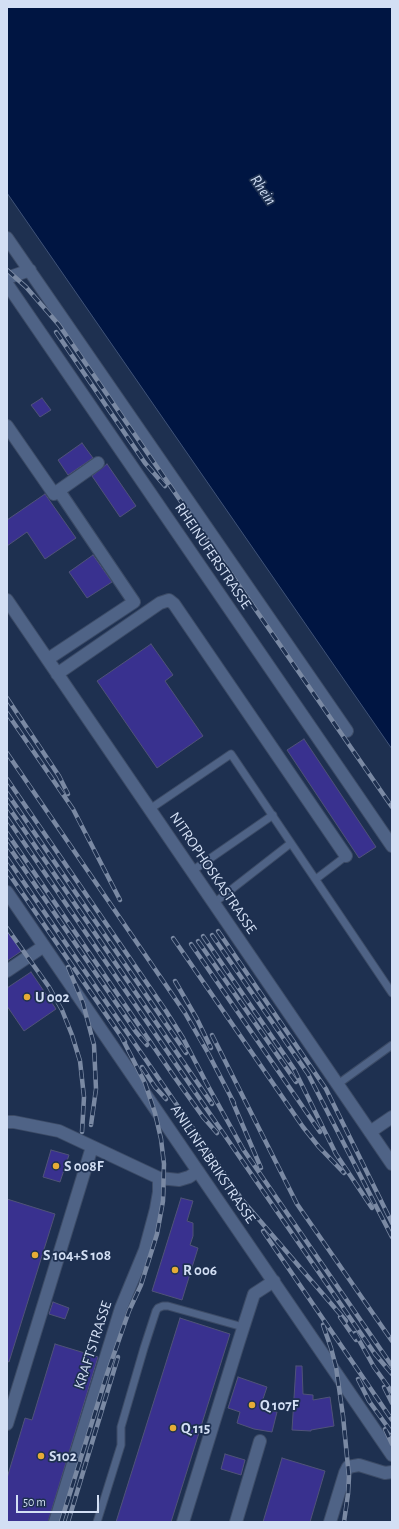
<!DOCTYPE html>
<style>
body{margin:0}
#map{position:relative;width:399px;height:1529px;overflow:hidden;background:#1e3050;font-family:"Alegreya Sans",sans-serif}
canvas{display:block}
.frame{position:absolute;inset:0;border:8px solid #d3dff4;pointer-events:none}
.scale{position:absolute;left:16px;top:1495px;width:83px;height:18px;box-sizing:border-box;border:2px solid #d3dff4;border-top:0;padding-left:5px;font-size:12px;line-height:14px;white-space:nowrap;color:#d3dff4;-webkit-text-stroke:3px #1e3050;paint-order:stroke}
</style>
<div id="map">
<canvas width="399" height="1529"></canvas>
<div class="frame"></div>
<div class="scale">50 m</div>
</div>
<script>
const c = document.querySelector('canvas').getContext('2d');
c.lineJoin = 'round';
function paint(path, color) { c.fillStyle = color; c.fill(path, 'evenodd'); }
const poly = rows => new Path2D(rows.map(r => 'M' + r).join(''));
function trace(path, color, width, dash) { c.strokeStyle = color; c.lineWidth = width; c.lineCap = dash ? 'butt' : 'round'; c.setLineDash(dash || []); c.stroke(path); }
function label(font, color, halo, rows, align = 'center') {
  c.font = font + ' "Alegreya Sans",sans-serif'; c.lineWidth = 3.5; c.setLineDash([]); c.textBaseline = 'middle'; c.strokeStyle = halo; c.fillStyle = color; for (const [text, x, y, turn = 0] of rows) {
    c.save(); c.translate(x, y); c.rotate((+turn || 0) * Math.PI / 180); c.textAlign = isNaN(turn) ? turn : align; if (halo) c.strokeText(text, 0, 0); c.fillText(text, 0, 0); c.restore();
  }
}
const water = poly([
 [7,7,392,7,392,749,7,193,7,7]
]);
const building = poly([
 [42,398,51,410,40,417,31,405,42,398],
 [82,443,93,458,68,475,58,460,82,443],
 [107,464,136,506,120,517,92,476,107,464],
 [45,494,76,538,45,559,27,532,7,546,7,520,45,494],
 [93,555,112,582,87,598,69,572,93,555],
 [151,644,173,675,165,681,203,736,157,768,97,681,151,644],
 [304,739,376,847,359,858,287,750,304,739],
 [7,927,23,950,7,961,7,927],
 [31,972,56,1009,24,1031,7,1006,7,988,31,972],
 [51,1150,69,1155,60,1182,43,1177,51,1150],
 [181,1198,193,1201,187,1221,193,1223,193,1236,190,1245,198,1248,182,1300,152,1291,181,1198],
 [7,1199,55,1214,9,1362,7,1361,7,1199],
 [53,1302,69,1308,65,1319,49,1314,53,1302],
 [180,1318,230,1334,171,1522,116,1522,180,1318],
 [55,1344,98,1357,48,1522,7,1522,7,1478,25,1418,32,1420,55,1344],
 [296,1366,302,1366,303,1394,313,1395,313,1400,330,1397,334,1426,311,1430,311,1431,292,1430,296,1366],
 [238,1377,267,1387,260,1408,277,1412,272,1432,254,1429,237,1423,240,1412,228,1408,238,1377],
 [225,1454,245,1460,241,1475,221,1469,225,1454],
 [282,1458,325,1471,310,1522,263,1522,282,1458]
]);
const service = poly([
 [150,809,231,754,392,993],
 [192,871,273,815],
 [316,879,346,856],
 [214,903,291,843],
 [338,1084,392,1045],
 [97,1522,121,1445,121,1427,144,1348,156,1311,158,1308,163,1306,168,1306,243,1327]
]);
const minor = poly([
 [7,238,347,731],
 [7,278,30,270],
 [7,284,392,846],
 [7,426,54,494,98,463],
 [7,600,392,1164],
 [48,659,134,602,59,491],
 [57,674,160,603,169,600,174,604,346,856],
 [7,892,392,1455],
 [7,971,44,946],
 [7,1122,14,1122,59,1131,159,1178,179,1180,189,1177,198,1171],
 [370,1132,392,1117],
 [7,1424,92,1147],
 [55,1522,121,1308,145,1250,156,1209,159,1192,159,1178],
 [183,1522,238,1344,254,1294,274,1281],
 [236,1522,260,1441],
 [330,1522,345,1473,348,1467,359,1465,385,1473,392,1472]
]);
const rail = poly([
 [7,270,26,287,59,325,392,807],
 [56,332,145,463,165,486],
 [7,698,59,776,68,794],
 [7,713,73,809,120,900],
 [7,753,185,1013,208,1053,234,1103],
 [7,779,166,1011,183,1038,208,1086,243,1149,392,1366],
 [7,793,186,1053],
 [7,805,212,1104],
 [7,818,335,1296,375,1354,392,1374],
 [7,833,173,1075,203,1117,217,1133],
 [7,844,136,1032,147,1045],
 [7,858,243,1201,346,1321],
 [7,871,125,1042],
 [7,928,49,987,62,1010,72,1035,80,1061,84,1097,82,1132],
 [218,931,326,1089,392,1223],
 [212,935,308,1074,392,1237],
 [203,936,294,1069,336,1154,372,1208],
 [173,938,303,1127,319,1147,344,1173],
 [198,941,296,1082],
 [191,944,320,1132],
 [68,967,83,1003,94,1045,96,1089,91,1125],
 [175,981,197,1019,211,1048],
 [212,1035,297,1204,392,1341],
 [142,1067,155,1087,166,1099],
 [231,1098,261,1168],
 [263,1231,392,1420],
 [340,1317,356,1340],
 [323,1325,331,1348,336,1367,343,1416,349,1477,348,1494,344,1522],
 [355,1333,374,1367,392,1392],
 [358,1379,369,1401,392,1433],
 [384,1387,392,1403],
 [385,1429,392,1444],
 [61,1522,107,1374,129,1311,141,1285,157,1234,163,1201,164,1164,161,1139,155,1113,145,1083,122,1038],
 [68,1522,118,1357]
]);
const markers = [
 [27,997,4,"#e6ac36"],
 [56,1166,4,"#e6ac36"],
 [35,1255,4,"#e6ac36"],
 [175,1270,4,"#e6ac36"],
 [252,1405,4,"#e6ac36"],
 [173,1428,4,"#e6ac36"],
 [41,1456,4,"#e6ac36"]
];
const streetNames = [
 ["RHEINUFERSTRASSE",213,556,56],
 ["NITROPHOSKASTRASSE",213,873,56],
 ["ANILINFABRIKSTRASSE",213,1164,56],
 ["KRAFTSTRASSE",93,1345,-72]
];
const poiNames = [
 ["U 002",35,997],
 ["S 008F",64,1166],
 ["S 104+S 108",43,1255],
 ["R 006",183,1270],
 ["Q 107F",260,1405],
 ["Q 115",181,1428],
 ["S102",49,1456]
];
const waterNames = [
 ["Rhein",263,190,55]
];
paint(water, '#001542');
trace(water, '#3f5277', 1);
paint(building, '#39318f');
trace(building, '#505378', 1);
trace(service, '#3c4b66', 9);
trace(minor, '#3c4b66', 14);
trace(service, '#4f6386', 7);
trace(minor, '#4f6386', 12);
trace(rail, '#7a89a3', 4.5);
trace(rail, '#1e3050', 3, [9]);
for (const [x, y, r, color] of markers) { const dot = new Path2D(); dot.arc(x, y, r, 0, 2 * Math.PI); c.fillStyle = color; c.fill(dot); trace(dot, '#1e3050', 1.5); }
label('15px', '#d3dff4', '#1e3050', streetNames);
label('bold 15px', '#d3dff4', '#1e3050', poiNames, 'left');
label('italic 16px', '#cddbf2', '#1e3050', waterNames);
</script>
